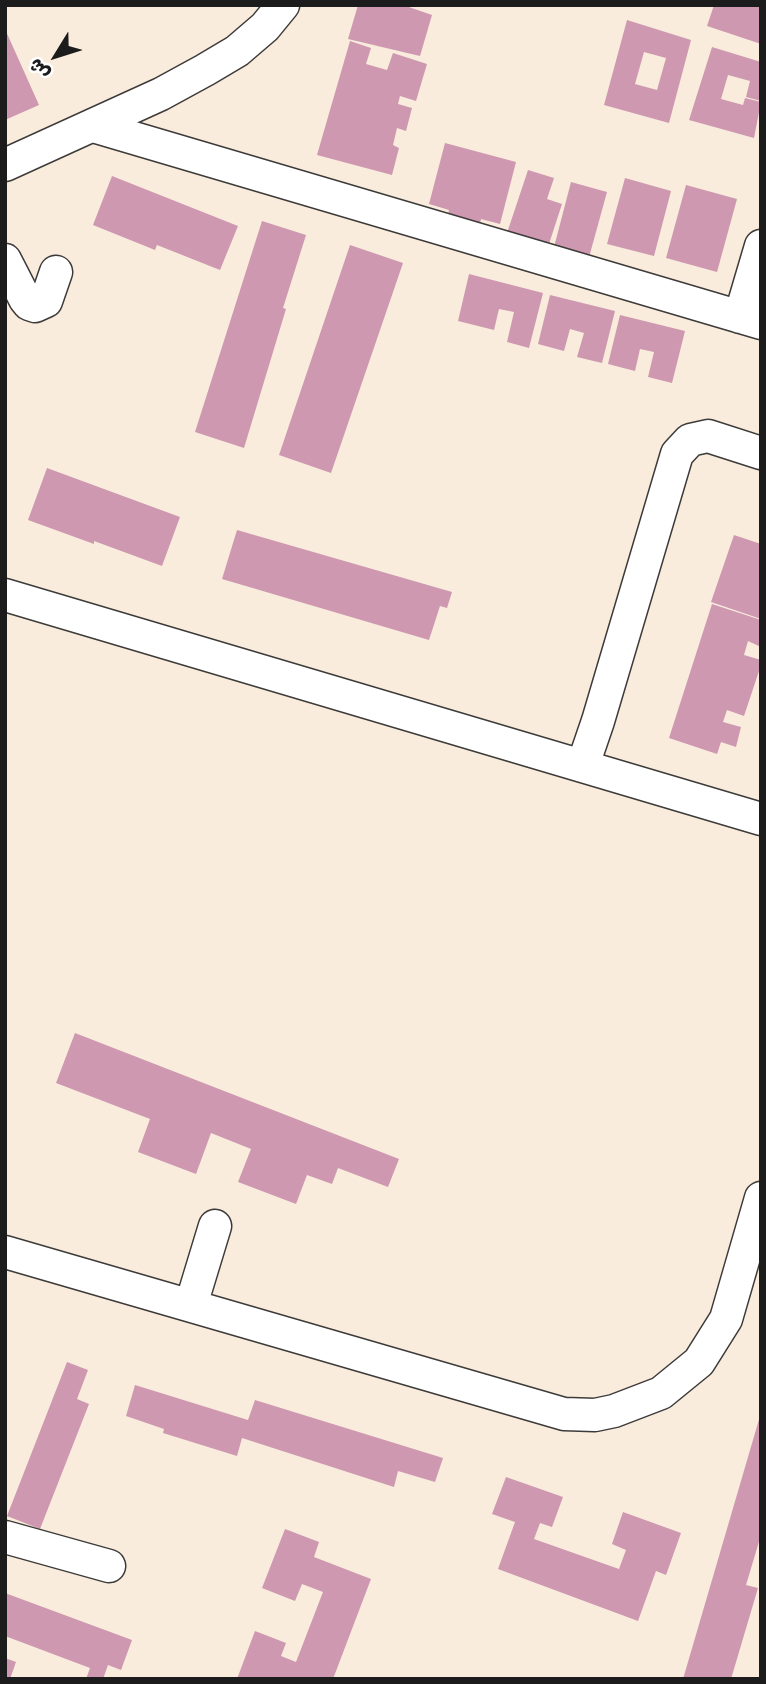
<!DOCTYPE html>
<meta charset="utf-8">
<style>
body{margin:0}
#map{position:relative;width:766px;height:1684px;overflow:hidden;background:#f9ecdc;font-family:Pangolin,"Playpen Sans Arabic",sans-serif}
canvas{display:block}
.frame{position:absolute;inset:0;border:7px solid #1c1c1c;pointer-events:none}
.north{position:absolute;left:21px;top:21px;width:70px;height:70px;-webkit-text-stroke:5px #fff;paint-order:stroke;rotate:232deg;font-size:19px;font-weight:700;line-height:28px;text-align:center;color:#1c1c1c}
.north::after{content:'';display:block;margin:auto;width:24px;height:32px;background:#1c1c1c;clip-path:polygon(50% 0,100% 100%,50% 72%,0 100%)}
</style>
<div id="map">
<canvas width="766" height="1684"></canvas>
<div class="frame"></div>
<div class="north">ش</div>
</div>
<script>
const c = document.querySelector('canvas').getContext('2d');
c.lineJoin = 'round';
function paint(path, color) { c.fillStyle = color; c.fill(path, 'evenodd'); }
const poly = rows => new Path2D(rows.map(r => 'M' + r).join(''));
function trace(path, color, width, dash) { c.strokeStyle = color; c.lineWidth = width; c.lineCap = dash ? 'butt' : 'round'; c.setLineDash(dash || []); c.stroke(path); }
const building = poly([
 [358,5,403,5,432,15,420,56,348,39],
 [714,5,761,5,761,44,707,26],
 [627,20,691,40,669,123,604,105],
 [644,52,666,58,657,90,635,84],
 [5,29,39,105,5,120],
 [350,41,371,48,366,64,387,70,393,53,427,64,416,101,400,96,398,104,412,108,406,131,397,128,393,145,399,148,392,175,317,155],
 [712,47,761,62,761,101,746,97,750,81,728,75,721,99,743,105,745,98,761,102,754,138,689,120],
 [445,143,516,162,500,224,481,219,479,228,447,219,449,210,429,204],
 [528,170,554,178,547,199,562,204,548,247,507,233],
 [112,176,238,226,220,270,157,245,155,250,93,225],
 [625,178,671,191,654,256,607,244],
 [571,182,607,192,588,261,553,251],
 [686,185,737,199,717,272,666,258],
 [262,221,306,235,283,308,286,309,244,448,195,432],
 [350,245,403,263,331,473,279,455],
 [469,274,543,293,529,348,507,342,514,312,499,309,494,330,458,321],
 [550,295,615,311,602,363,577,357,584,333,570,329,564,351,538,344],
 [620,315,685,331,672,383,648,377,654,352,640,349,635,371,608,364],
 [47,468,180,517,162,566,94,541,94,544,28,520],
 [237,530,452,592,447,608,440,606,429,640,222,579],
 [734,535,761,544,761,619,711,602],
 [712,604,761,620,761,647,748,641,744,655,761,660,761,665,744,716,727,710,723,722,741,727,736,747,721,742,717,754,669,738],
 [75,1033,399,1159,388,1187,338,1168,332,1184,307,1175,296,1204,238,1182,251,1149,211,1133,196,1174,138,1152,150,1119,56,1083],
 [67,1362,88,1370,77,1399,89,1404,40,1529,7,1516],
 [135,1385,248,1420,255,1400,443,1458,435,1482,398,1471,394,1487,242,1438,237,1456,163,1433,164,1429,126,1416],
 [760,1416,761,1535,746,1585,758,1588,731,1679,683,1679],
 [506,1477,563,1497,552,1527,540,1523,534,1539,619,1569,626,1550,612,1544,623,1512,681,1533,666,1575,656,1571,638,1621,498,1569,515,1522,492,1514],
 [285,1529,319,1542,314,1557,371,1579,333,1679,237,1679,255,1631,286,1643,281,1656,296,1662,323,1592,302,1584,295,1601,262,1588],
 [5,1593,132,1640,121,1670,108,1665,103,1679,86,1679,90,1668,5,1636],
 [5,1658,16,1662,10,1679,5,1679]
]);
const minor = poly([
 [93,126,761,323],
 [5,165,161,94,205,70,237,51,265,27,283,5],
 [5,260,25,299,29,304,35,306,46,301,56,272],
 [740,317,761,246],
 [5,595,761,819],
 [583,765,598,721,677,454,690,440,708,436,761,453],
 [5,1252,564,1414,595,1415,614,1411,661,1393,699,1362,726,1319,761,1198],
 [191,1305,215,1226],
 [5,1537,109,1566]
]);
paint(building, '#ce98b1');
trace(minor, '#3d3b39', 35);
trace(minor, '#fff', 32);
</script>
